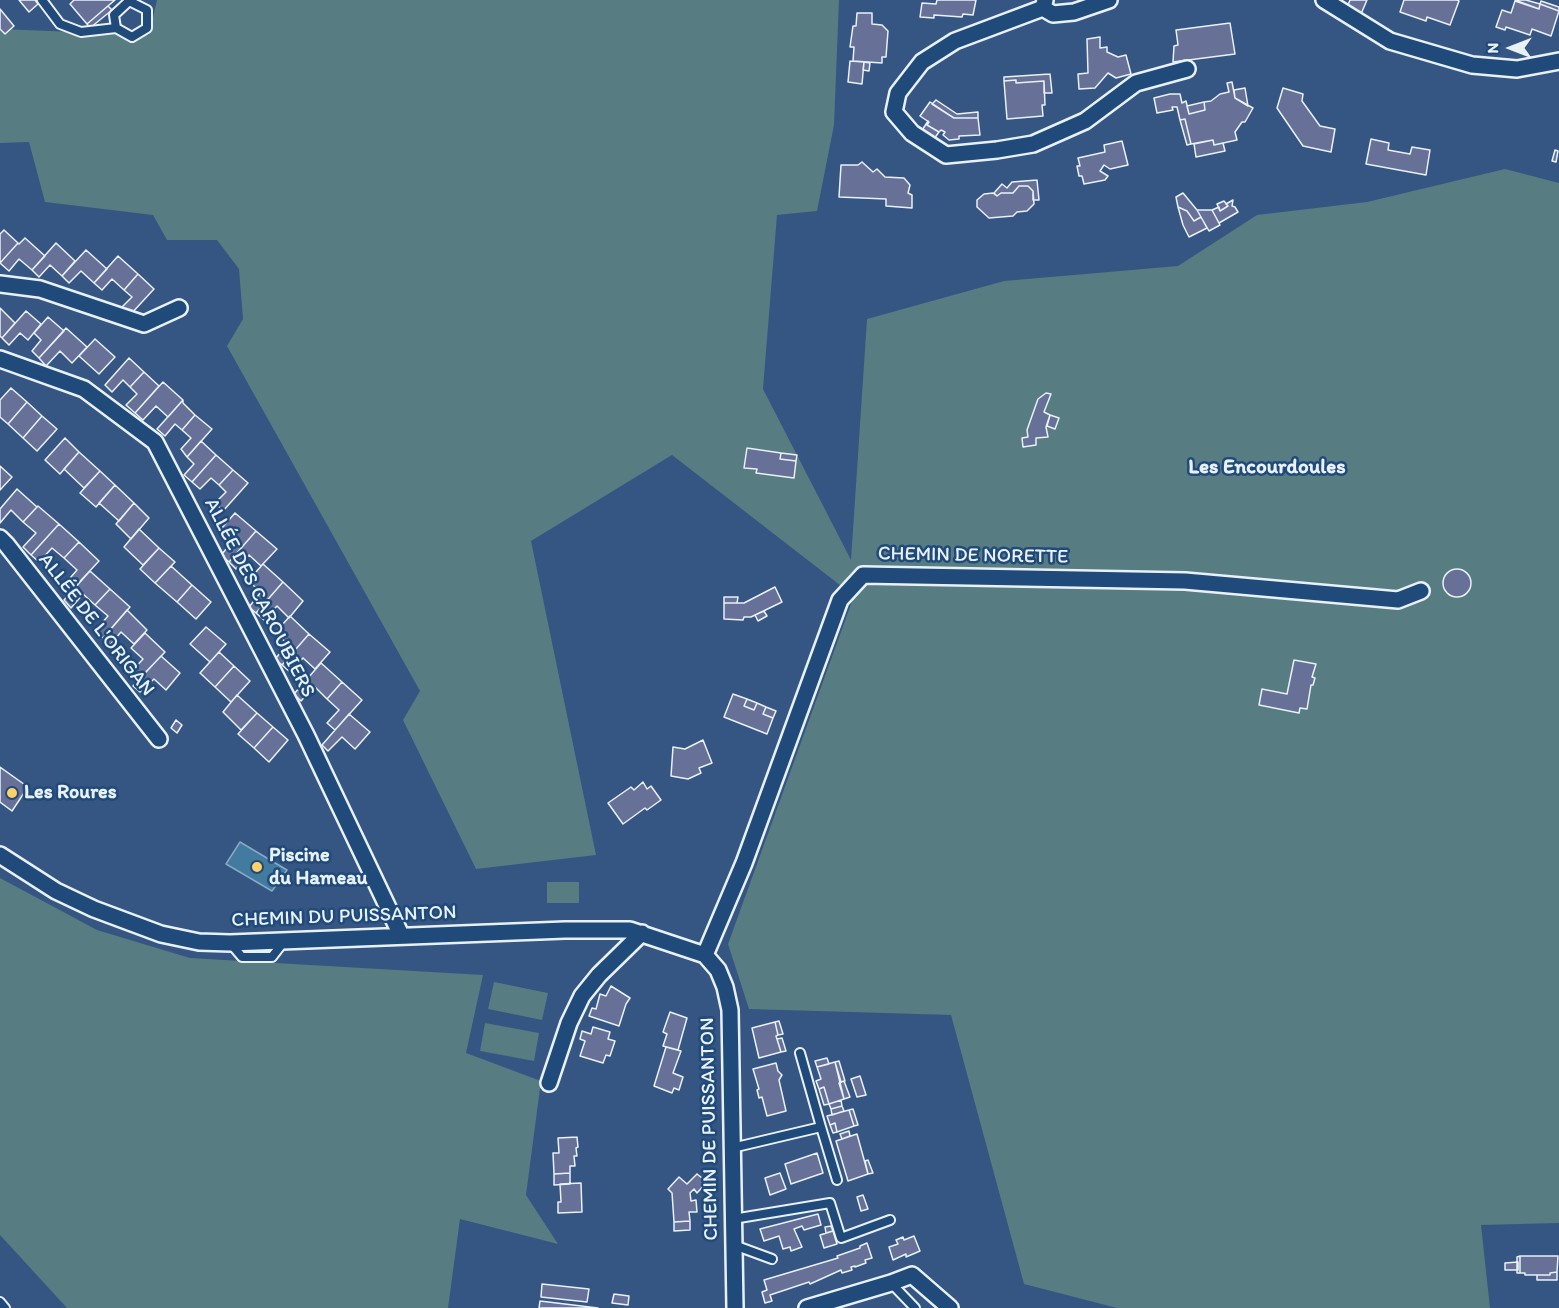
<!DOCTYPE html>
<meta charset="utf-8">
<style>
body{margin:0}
#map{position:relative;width:1559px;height:1308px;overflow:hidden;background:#355583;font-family:Itim,sans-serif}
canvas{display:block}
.north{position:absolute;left:1481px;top:18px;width:60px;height:60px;-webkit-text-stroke:4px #1f4a7a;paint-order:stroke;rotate:270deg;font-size:16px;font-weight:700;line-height:24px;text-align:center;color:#e8f1f8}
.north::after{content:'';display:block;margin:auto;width:21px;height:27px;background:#e8f1f8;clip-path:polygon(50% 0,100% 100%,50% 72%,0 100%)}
</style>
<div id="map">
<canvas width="1559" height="1308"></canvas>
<div class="north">N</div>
</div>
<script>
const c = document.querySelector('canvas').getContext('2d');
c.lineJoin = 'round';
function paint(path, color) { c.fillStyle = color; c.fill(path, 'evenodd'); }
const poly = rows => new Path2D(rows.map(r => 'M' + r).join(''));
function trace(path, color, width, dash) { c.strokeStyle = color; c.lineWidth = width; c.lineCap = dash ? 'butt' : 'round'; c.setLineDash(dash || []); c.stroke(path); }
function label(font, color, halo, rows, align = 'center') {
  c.font = font + ' Itim,sans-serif'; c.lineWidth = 5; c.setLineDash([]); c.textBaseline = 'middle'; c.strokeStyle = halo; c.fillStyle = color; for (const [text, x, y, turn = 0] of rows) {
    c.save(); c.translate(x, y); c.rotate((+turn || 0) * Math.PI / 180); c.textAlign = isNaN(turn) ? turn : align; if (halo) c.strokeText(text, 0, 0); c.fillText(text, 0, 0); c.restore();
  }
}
const green = poly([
 [157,0,839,0,834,125,817,211,777,215,763,389,851,560,867,319,1004,281,1178,266,1257,215,1367,202,1505,169,1559,183,1559,1223,1481,1225,1490,1308,1117,1308,1024,1284,951,1015,749,1009,728,944,854,596,672,455,531,541,596,855,476,869,403,720,420,691,227,346,243,319,239,269,217,240,167,240,153,215,45,202,29,142,0,143,0,29,149,35],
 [0,878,97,930,190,958,483,975,466,1053,541,1081,526,1195,558,1244,460,1219,448,1308,67,1308,0,1235],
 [547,882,579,882,579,903,547,903],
 [494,982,548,993,542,1020,488,1009],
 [485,1023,539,1033,534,1061,480,1051]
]);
const water = poly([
 [240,842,287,870,272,891,226,864,240,842]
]);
const building = poly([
 [19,0,35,0,38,4,29,12,19,0],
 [74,0,115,0,87,24,70,4,74,0],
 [937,0,976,0,973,15,963,14,962,17,934,15,934,18,920,17,922,3,936,4,937,0],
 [1350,0,1367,0,1361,14,1348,5,1350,0],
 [1404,0,1457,0,1459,1,1450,25,1427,17,1426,21,1400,12,1404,0],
 [1515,0,1526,0,1540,4,1539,9,1515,0],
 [1515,1,1539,9,1540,4,1559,11,1551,36,1532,29,1530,35,1506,27,1505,30,1496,27,1502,10,1511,13,1515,1],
 [1541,1,1559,7,1559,11,1540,4,1541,1],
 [108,6,112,10,90,28,87,24,108,6],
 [0,9,14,26,5,34,0,29,0,9],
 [857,13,872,13,872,24,882,25,888,31,886,57,882,57,882,63,853,61,854,47,850,47,853,26,856,26,857,13],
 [1230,23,1235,54,1173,62,1174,46,1178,45,1176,30,1230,23],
 [1100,37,1100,48,1107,47,1107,52,1118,57,1126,55,1131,74,1116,78,1108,73,1095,88,1079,89,1078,74,1088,73,1087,39,1100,37],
 [850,61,864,62,862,84,848,82,850,61],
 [864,62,870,63,869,71,863,70,864,62],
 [1050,74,1052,93,1044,93,1044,81,1016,83,1016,80,1004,81,1004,77,1050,74],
 [1016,80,1016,83,1044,81,1045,105,1042,105,1043,116,1007,119,1004,81,1016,80],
 [1232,82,1235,98,1253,108,1245,122,1242,122,1235,132,1237,140,1214,145,1213,140,1191,144,1185,119,1180,120,1177,107,1172,107,1173,110,1157,113,1154,98,1170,94,1180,94,1182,103,1186,101,1189,114,1205,110,1204,102,1211,101,1220,94,1229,92,1227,83,1232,82],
 [1245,88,1248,106,1235,98,1234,90,1245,88],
 [1283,88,1303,94,1302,101,1320,126,1335,129,1331,152,1303,146,1277,108,1283,88],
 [936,100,957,114,978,112,978,118,954,118,932,104,936,100],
 [930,102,954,118,978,118,980,135,959,136,959,139,949,140,943,135,945,132,941,130,939,132,927,125,929,122,920,116,930,102],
 [1204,102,1205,110,1189,114,1187,106,1204,102],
 [1185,119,1191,144,1187,145,1180,120,1185,119],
 [928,121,927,125,939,132,931,143,919,135,928,121],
 [1371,139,1389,143,1388,150,1410,154,1412,147,1430,150,1426,175,1366,164,1371,139],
 [1213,140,1214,145,1223,143,1225,151,1196,157,1194,144,1213,140],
 [1122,141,1128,165,1110,169,1104,165,1100,171,1108,176,1105,180,1084,184,1082,176,1079,176,1077,166,1080,166,1078,158,1105,152,1104,145,1122,141],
 [1555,150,1558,151,1556,162,1552,161,1555,150],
 [862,162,873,172,877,169,885,177,904,178,910,185,908,193,912,195,912,208,886,206,886,199,839,197,841,165,858,165,862,162],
 [1037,180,1039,200,1033,200,1033,191,1028,186,1019,186,1013,193,1001,193,997,196,994,193,1002,184,1007,188,1012,182,1037,180],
 [1019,186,1028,186,1033,191,1034,204,1027,211,1017,212,1013,216,989,218,977,207,977,200,984,194,993,193,997,196,1001,193,1013,193,1019,186],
 [1183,193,1197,210,1201,217,1194,221,1187,211,1178,207,1176,197,1183,193],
 [1233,200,1232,206,1235,207,1238,212,1219,223,1212,210,1219,207,1220,211,1228,206,1226,204,1233,200],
 [1224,201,1228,206,1220,211,1217,204,1224,201],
 [1178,207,1187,211,1194,221,1201,217,1207,228,1189,237,1183,225,1178,207],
 [1197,210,1212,210,1220,225,1209,231,1197,210],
 [4,230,18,243,0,263,0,234,4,230],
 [25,238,45,256,32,270,19,259,9,271,0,263,18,243,19,244,25,238],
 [56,243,75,261,62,276,50,265,39,277,32,270,56,243],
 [86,250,107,269,94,283,81,271,69,283,62,276,86,250],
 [118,256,138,274,124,290,112,279,102,290,94,283,118,256],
 [138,274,154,289,130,315,121,308,132,297,124,290,138,274],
 [0,308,15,323,2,338,0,336,0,308],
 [26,311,41,324,28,340,20,333,9,345,2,338,26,311],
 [48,317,64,331,39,358,32,351,41,340,34,333,48,317],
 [66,328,87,347,72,363,60,351,46,366,39,358,66,328],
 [95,339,115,357,99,374,79,356,95,339],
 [129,358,144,372,130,387,123,380,112,392,105,385,129,358],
 [144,372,159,386,135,413,126,405,137,394,130,387,144,372],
 [163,382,183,400,168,417,156,406,143,420,135,413,163,382],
 [11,388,27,402,8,424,0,417,0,400,11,388],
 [1046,393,1051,394,1044,412,1050,415,1046,427,1048,437,1036,438,1036,445,1023,447,1022,438,1028,437,1027,430,1038,399,1046,393],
 [183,400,183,403,195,415,182,430,175,424,165,436,157,429,183,400],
 [27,402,42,416,23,438,8,424,27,402],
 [195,415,212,429,187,457,181,449,191,438,182,430,195,415],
 [1050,415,1059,418,1055,429,1047,426,1050,415],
 [42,416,57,429,37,451,23,438,42,416],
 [65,438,79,452,60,474,45,460,65,438],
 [201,441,216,455,192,482,184,475,194,464,187,457,201,441],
 [747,448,781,453,780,459,796,461,794,478,756,473,757,469,744,468,747,448],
 [79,452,100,471,84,488,64,469,79,452],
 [781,453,797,455,796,461,780,459,781,453],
 [216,455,233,470,219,485,211,478,200,489,192,482,216,455],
 [0,466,12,477,0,490,0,466],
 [233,470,248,483,223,511,215,503,226,492,219,485,233,470],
 [100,471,115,485,96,507,80,493,100,471],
 [115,485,134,503,119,521,99,503,115,485],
 [17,489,37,507,23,522,11,510,0,523,0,509,17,489],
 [134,503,149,518,131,539,116,524,134,503],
 [38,506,59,524,31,555,23,547,36,533,23,522,38,506],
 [235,513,256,531,229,562,221,555,233,541,221,529,235,513],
 [59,524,79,542,64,558,52,548,39,562,31,555,59,524],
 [139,529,159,548,143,565,124,547,139,529],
 [256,531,277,549,261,566,249,555,236,569,229,562,256,531],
 [79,542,99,561,71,591,64,585,77,570,64,558,79,542],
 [159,548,175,562,155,583,140,569,159,548],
 [263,564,283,582,256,613,249,607,261,592,248,581,263,564],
 [171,566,192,585,177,602,155,583,171,566],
 '1443 583a14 14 0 1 1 28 0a14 14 0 1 1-28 0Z',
 [90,571,110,589,95,605,83,594,71,608,64,600,90,571],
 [283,582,303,601,289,618,277,606,264,620,256,613,283,582],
 [192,585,211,602,196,619,177,602,192,585],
 [775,587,782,602,751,617,744,617,743,620,724,619,724,603,744,603,775,587],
 [110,589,130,607,103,638,95,631,108,616,95,605,110,589],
 [724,597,738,597,737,603,724,603,724,597],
 [127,610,147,630,134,644,121,632,110,645,103,638,127,610],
 [764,611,767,616,758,621,755,615,764,611],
 [290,616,309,634,282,665,275,659,288,644,275,633,290,616],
 [206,627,226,644,210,662,190,644,206,627],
 [145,633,165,652,141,677,133,670,143,659,131,648,145,633],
 [309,634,330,652,315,669,303,658,290,672,282,665,309,634],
 [219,652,234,666,215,687,200,673,219,652],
 [161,656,180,673,166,690,154,679,140,692,133,686,161,656],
 [1294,660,1316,664,1312,677,1315,678,1313,685,1311,685,1307,709,1300,708,1299,713,1259,705,1262,689,1287,694,1294,660],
 [321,663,342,682,327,699,314,686,301,701,294,694,321,663],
 [234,666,250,681,231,702,215,687,234,666],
 [342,682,362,700,335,730,327,723,339,710,327,699,342,682],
 [733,694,747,699,744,706,754,710,757,703,766,707,763,714,773,718,767,734,724,717,733,694],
 [237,695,257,713,241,730,223,712,237,695],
 [747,699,757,703,754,710,744,706,747,699],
 [766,707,776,711,773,718,763,714,766,707],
 [257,713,273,727,254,748,238,734,257,713],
 [349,714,370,732,355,749,342,737,328,751,322,745,349,714],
 [176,720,182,725,177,733,171,728,176,720],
 [273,727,288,740,269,762,254,748,273,727],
 [703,740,712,763,699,768,701,773,688,779,671,776,673,747,685,749,703,740],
 [0,767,28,787,12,811,0,802,0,767],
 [643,782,647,789,651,786,661,800,647,810,645,808,623,824,608,803,631,787,634,790,643,782],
 [611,986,630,998,626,1004,619,1026,589,1016,592,1008,596,1009,600,994,606,996,611,986],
 [670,1012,687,1018,678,1050,663,1046,667,1034,663,1032,670,1012],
 [779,1021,783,1034,778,1035,775,1022,779,1021],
 [775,1022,778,1035,776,1036,781,1052,759,1058,752,1028,775,1022],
 [593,1027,610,1032,608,1039,615,1041,610,1056,606,1055,603,1063,580,1056,585,1041,580,1039,582,1031,591,1034,593,1027],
 [782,1038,786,1051,781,1052,777,1039,782,1038],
 [666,1047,681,1051,673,1073,683,1077,679,1090,674,1088,672,1093,654,1086,666,1047],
 [827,1058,829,1064,817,1067,815,1061,827,1058],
 [839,1061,845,1081,841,1082,835,1062,839,1061],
 [835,1062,844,1099,829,1104,824,1087,819,1089,816,1081,821,1079,817,1067,835,1062],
 [776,1063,778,1071,782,1075,779,1080,786,1111,767,1116,762,1097,759,1098,757,1090,759,1089,753,1069,776,1063],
 [860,1076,866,1095,857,1097,851,1079,860,1076],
 [844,1081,850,1097,844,1099,839,1083,844,1081],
 [824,1087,829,1104,824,1105,819,1089,824,1087],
 [841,1100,842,1106,831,1109,829,1104,841,1100],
 [842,1106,844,1111,832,1115,831,1109,842,1106],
 [853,1109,858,1125,854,1126,849,1110,853,1109],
 [849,1110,854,1126,837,1132,835,1123,830,1125,827,1116,849,1110],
 [835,1123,837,1132,833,1133,830,1125,835,1123],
 [849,1131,850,1136,842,1139,840,1134,849,1131],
 [857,1134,868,1174,848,1181,836,1141,857,1134],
 [577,1137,578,1147,576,1148,577,1156,574,1156,575,1166,570,1166,570,1173,554,1174,553,1153,559,1153,558,1138,577,1137],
 [817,1153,823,1173,791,1184,785,1164,817,1153],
 [868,1160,873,1173,868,1174,865,1161,868,1160],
 [570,1173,570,1184,554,1185,554,1174,570,1173],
 [780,1173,786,1189,770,1195,765,1178,780,1173],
 [697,1174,707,1182,697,1193,694,1189,690,1193,691,1201,696,1200,697,1212,689,1212,690,1221,674,1222,672,1193,668,1189,679,1177,687,1184,697,1174],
 [581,1183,582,1212,558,1213,558,1202,561,1202,560,1184,581,1183],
 [863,1195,868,1209,861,1211,857,1197,863,1195],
 [818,1214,821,1225,804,1230,802,1226,794,1229,802,1247,791,1251,790,1247,783,1249,779,1236,764,1241,760,1229,818,1214],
 [690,1221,690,1230,674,1231,674,1222,690,1221],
 [831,1226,833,1231,826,1233,825,1227,831,1226],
 [833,1231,837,1244,824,1248,820,1235,833,1231],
 [914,1236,920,1251,906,1257,906,1254,893,1260,889,1247,898,1244,896,1240,903,1237,904,1240,914,1236],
 [867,1243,872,1258,865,1260,866,1263,855,1267,855,1266,851,1267,852,1270,842,1273,841,1270,810,1284,809,1282,770,1295,772,1301,765,1303,762,1292,767,1290,764,1280,838,1258,837,1256,860,1248,860,1246,867,1243],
 [1520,1256,1558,1256,1557,1272,1550,1273,1550,1275,1525,1275,1525,1273,1520,1273,1520,1256],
 [1520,1256,1520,1273,1517,1273,1517,1257,1520,1256],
 [1518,1262,1518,1270,1505,1270,1505,1263,1518,1262],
 [1557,1272,1557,1280,1537,1280,1537,1275,1550,1275,1550,1273,1557,1272],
 [542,1284,589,1289,587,1302,541,1297,542,1284],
 [614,1294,629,1296,628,1305,612,1303,614,1294],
 [540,1301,598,1308,539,1308,540,1301]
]);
const lane = poly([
 [42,0,60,24,81,32,116,28,132,37,147,28,147,10,129,1,114,15,116,28],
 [231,944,242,957,272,957,285,940],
 [821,1127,837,1180],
 [732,1148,821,1127,800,1053],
 [733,1219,830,1203,841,1238,890,1220],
 [734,1245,772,1259],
 [891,1283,915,1308],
 [0,1302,5,1308]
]);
const street = poly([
 [1045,0,1043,8,1053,14,1074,12,1109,0],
 [1324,0,1390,41,1472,65,1517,69,1559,61],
 [1043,8,955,41,922,62,898,93,894,112,912,133,946,155,997,150,1033,144,1085,121,1136,83,1187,69],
 [0,284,40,289,144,324,179,308],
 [0,359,84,389,155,442,306,735,401,935],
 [0,538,6,544,159,739],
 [0,855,56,891,94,909,161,934,199,942,230,943,565,930,630,930,705,955],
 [705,955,744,863,840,600,863,575,1185,581,1398,600,1421,591],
 [705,955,718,970,725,987,730,1010,735,1308],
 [549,1083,569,1023,582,996,599,975,642,933],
 [807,1308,891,1283,912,1275,950,1308]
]);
const markers = [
 [12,793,6,"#ffd166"],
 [257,867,6,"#ffd166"]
];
const streetNames = [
 ["CHEMIN DE NORETTE",973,556,1],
 ["ALLÉE DES CAROUBIERS",259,598,63],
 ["ALLÉE DE L'ORIGAN",96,625,52],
 ["CHEMIN DU PUISSANTON",344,917,-2],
 ["CHEMIN DE PUISSANTON",710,1129,-91]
];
const poiNames = [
 ["Les Roures",24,793],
 ["Piscine",269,856],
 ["du Hameau",269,879]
];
const neighbourhoodNames = [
 ["Les Encourdoules",1267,468]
];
paint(green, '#577c82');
paint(water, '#437a9f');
trace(water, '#85aac3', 1.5);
paint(building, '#677097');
trace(building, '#e8f1f8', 1.5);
trace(lane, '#e8f1f8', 12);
trace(street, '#e8f1f8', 20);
trace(lane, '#1f4a7a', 8);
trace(street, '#1f4a7a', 15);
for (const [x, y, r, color] of markers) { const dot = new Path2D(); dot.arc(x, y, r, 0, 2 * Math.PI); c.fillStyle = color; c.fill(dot); trace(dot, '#1f4a7a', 2); }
label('20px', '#e8f1f8', '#1f4a7a', streetNames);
label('bold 20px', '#e8f1f8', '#1f4a7a', poiNames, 'left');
label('bold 21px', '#e8f1f8', '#1f4a7a', neighbourhoodNames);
</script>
